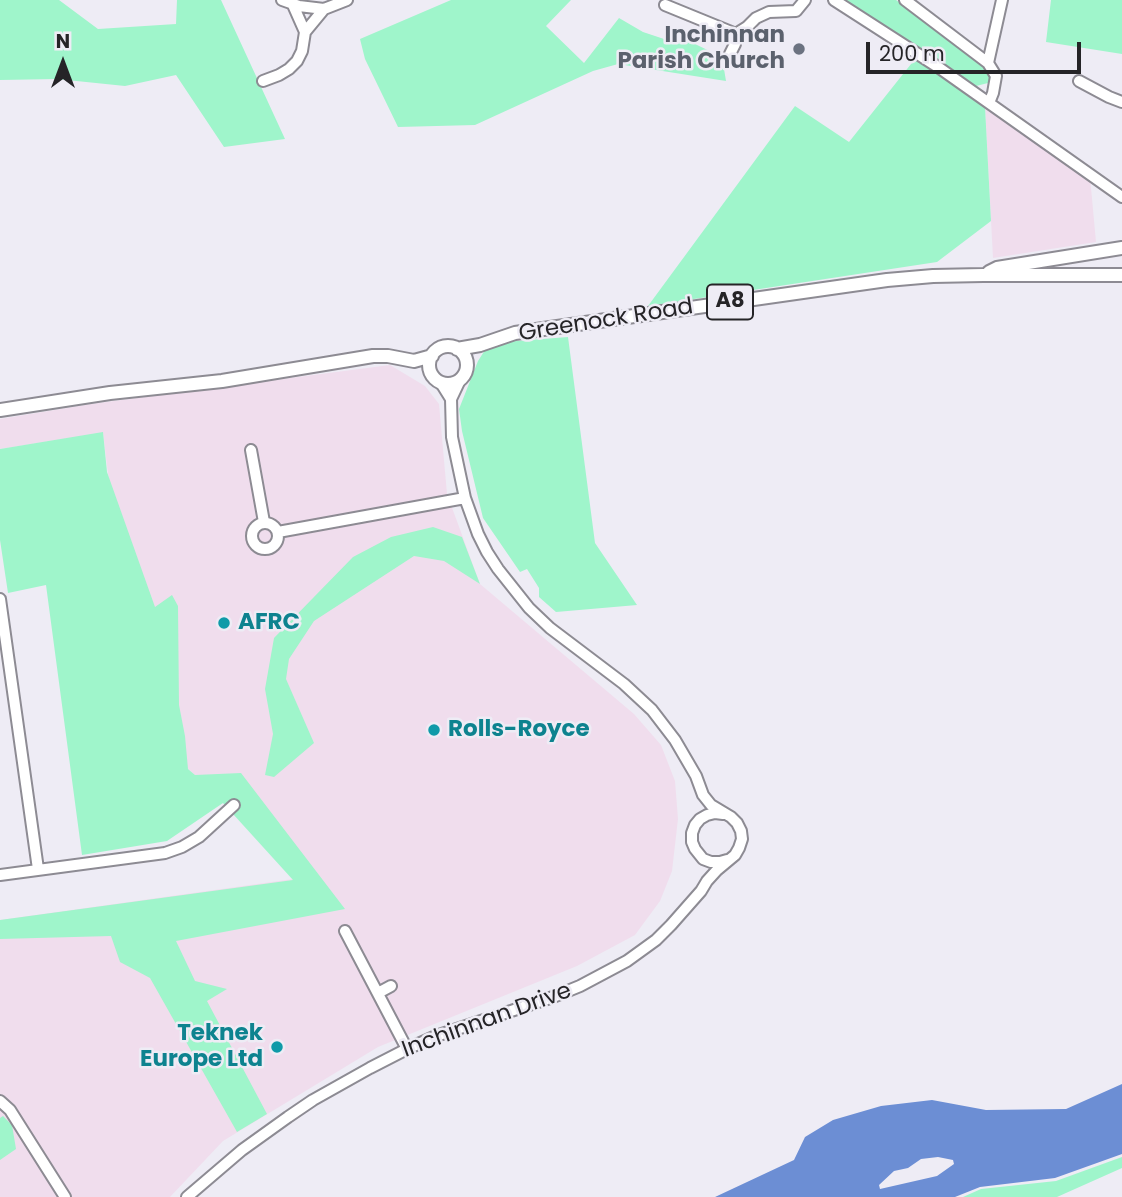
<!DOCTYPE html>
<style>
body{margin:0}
#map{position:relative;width:1122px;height:1197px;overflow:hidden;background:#eeecf5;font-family:Poppins,sans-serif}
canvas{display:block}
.north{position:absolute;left:28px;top:28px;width:70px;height:70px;-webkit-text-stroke:5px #eeecf5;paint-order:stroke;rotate:0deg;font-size:19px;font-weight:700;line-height:28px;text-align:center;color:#252427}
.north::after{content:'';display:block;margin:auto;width:24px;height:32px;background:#252427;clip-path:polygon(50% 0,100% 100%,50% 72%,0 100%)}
.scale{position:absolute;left:866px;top:42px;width:215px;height:32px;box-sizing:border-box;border:4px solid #252427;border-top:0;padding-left:9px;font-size:21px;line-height:24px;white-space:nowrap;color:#252427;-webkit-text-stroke:5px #eeecf5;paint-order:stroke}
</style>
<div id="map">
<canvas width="1122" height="1197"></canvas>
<div class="north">N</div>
<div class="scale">200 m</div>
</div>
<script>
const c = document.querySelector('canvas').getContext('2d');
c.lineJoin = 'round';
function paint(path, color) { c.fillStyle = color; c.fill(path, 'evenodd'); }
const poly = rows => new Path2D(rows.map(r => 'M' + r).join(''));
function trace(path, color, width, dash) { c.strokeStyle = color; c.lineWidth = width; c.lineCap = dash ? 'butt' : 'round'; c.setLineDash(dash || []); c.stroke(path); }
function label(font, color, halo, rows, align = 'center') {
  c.font = font + ' Poppins,sans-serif'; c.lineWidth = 5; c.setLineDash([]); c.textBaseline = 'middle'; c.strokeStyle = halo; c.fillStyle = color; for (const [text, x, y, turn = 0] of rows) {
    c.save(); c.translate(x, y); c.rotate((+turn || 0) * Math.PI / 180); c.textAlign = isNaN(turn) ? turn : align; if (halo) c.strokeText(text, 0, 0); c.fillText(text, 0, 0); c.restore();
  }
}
const industrial = poly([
 [985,107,1090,177,1096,242,993,258],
 [390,365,425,386,439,404,447,494,480,584,634,714,661,745,675,781,678,819,672,871,660,901,635,935,577,966,378,1047,223,1141,170,1197,0,1197,0,920,293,879,223,802,139,722,103,433,0,449,0,419,91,404]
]);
const green = poly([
 [0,0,59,0,98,29,176,24,177,0,221,0,285,139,224,147,176,75,125,86,57,79,0,80],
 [451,0,571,0,546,26,584,63,619,18,643,32,664,39,668,31,722,57,726,81,618,64,593,71,475,125,398,127,365,59,360,39],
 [841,0,896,0,984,63,991,74,992,82,976,86],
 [1051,0,1122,0,1122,54,1046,42],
 [915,59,985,107,991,221,937,262,648,306,795,106,849,142],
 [568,337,595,543,637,605,556,612,539,597,539,588,527,569,520,572,483,518,462,431,459,409,478,361,485,350,504,342],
 [103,432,107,472,155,607,172,595,178,606,179,705,185,736,188,769,195,775,241,773,345,909,176,941,195,981,227,989,207,1001,267,1114,237,1132,150,978,120,962,111,936,0,939,0,920,293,880,223,803,167,841,82,855,46,585,8,593,0,540,0,449],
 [433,527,462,537,480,584,444,561,414,556,314,621,289,659,286,679,314,743,274,777,265,775,273,734,265,689,274,638,353,557,391,537],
 [3,1116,12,1125,16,1149,0,1160,0,1118],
 [1122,1157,1122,1168,1057,1197,963,1197,981,1189,1056,1181]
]);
const water = poly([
 [1122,1084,1122,1154,1055,1178,980,1187,955,1197,715,1197,794,1160,805,1137,833,1120,881,1106,932,1100,986,1110,1066,1109],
 [938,1157,953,1160,954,1164,937,1176,880,1189,879,1185,894,1171,908,1168,921,1159]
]);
const minor = poly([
 [282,0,299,6,324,9,347,0],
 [834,0,938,67,1122,197],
 [905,0,988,63,996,76,993,93,989,103],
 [293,5,305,32],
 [665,5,736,34],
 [730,54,735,44,736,34,747,27,756,18,769,12,796,11,805,0],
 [988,63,1002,0],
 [263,81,279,75,289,69,297,61,302,51,305,32,324,9],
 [1079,81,1109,97,1122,102],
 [441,383,451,399],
 [251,450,264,522],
 '252 536a13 13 0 1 1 26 0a13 13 0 1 1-26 0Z',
 [278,532,465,498],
 [0,599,38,869],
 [723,814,715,813,707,815,700,819,695,825,692,833,692,842,695,849,703,859,711,862,720,862,727,860],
 [0,875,165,853,182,847,199,837,234,805],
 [345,931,407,1049],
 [378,993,391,986],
 [0,1101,10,1110,65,1197],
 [187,1197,242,1150,288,1117,313,1100,370,1068,407,1049,436,1036,553,997,580,986,627,961,656,940,671,925,701,891,707,881,717,870,735,855,739,848,742,839,741,831,737,823,731,817,711,805,703,795,696,776,675,740,652,710,624,684,550,628,529,608,498,569,487,552,478,534,465,498,452,437,451,399,460,380]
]);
const major = poly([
 [989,272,997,268,1122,248],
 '429 365a19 19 0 1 1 38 0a19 19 0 1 1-38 0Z',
 [457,349,480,345,515,333,887,280,933,276,983,275,1122,275],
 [0,410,110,393,222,381,373,356,388,356,414,361,432,356]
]);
const markers = [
 [799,49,7,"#6b7280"],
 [224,623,7,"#0f9aa8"],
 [434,730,7,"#0f9aa8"],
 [277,1047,7,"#0f9aa8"]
];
const shields = [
 [730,302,46]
];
const shieldNames = [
 ["A8",730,302]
];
const worshipNames = [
 ["Inchinnan",785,36],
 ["Parish Church",785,62]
];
const streetNames = [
 ["Greenock Road",606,321,-9],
 ["Inchinnan Drive",487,1021,-20]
];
const cultureNames = [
 ["AFRC",238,623],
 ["Rolls-Royce",448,730],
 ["Teknek",263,1034,"right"],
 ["Europe Ltd",263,1060,"right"]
];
paint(industrial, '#f0dded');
paint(green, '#9ff5cb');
paint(water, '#6c8ed4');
trace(minor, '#8d8b93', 14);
trace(major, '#8d8b93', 16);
trace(minor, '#fff', 10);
trace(major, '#fff', 12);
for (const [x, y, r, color] of markers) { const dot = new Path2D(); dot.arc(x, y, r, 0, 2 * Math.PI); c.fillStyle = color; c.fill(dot); trace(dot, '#eeecf5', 2.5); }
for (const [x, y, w] of shields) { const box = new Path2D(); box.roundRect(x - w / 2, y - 17.5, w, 35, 5); c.fillStyle = '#eeecf5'; c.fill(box); trace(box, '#252427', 2); }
label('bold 21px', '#252427', null, shieldNames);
label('bold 23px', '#5b616d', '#eeecf5', worshipNames, 'right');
label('23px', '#252427', '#eeecf5', streetNames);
label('bold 23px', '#0d838f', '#eeecf5', cultureNames, 'left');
</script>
